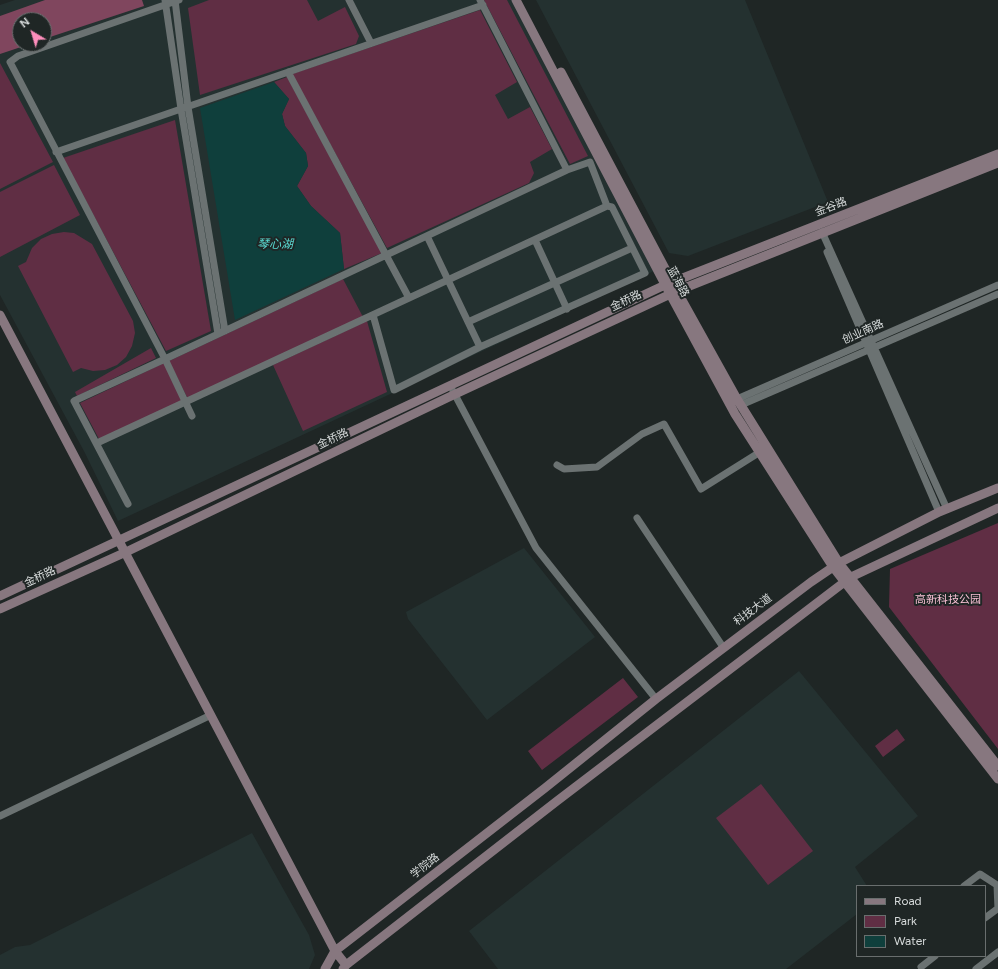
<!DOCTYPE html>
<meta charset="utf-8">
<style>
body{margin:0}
#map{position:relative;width:998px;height:969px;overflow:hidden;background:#1f2625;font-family:Figtree,sans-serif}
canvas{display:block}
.legend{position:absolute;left:856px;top:885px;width:130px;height:72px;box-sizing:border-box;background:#1f2625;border:1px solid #696e6e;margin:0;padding:5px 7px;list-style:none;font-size:12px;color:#d7dbdb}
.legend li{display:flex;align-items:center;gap:8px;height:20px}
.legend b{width:20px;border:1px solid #696e6e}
.north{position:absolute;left:12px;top:12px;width:40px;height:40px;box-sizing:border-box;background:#1f2625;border:1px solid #696e6e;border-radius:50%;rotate:322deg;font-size:11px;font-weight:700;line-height:16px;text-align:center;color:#d7dbdb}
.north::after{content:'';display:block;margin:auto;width:14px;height:18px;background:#fe8ebc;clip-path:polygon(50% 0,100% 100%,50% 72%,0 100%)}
</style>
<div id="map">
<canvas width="998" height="969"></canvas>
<ul class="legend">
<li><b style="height:5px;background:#87777f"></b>Road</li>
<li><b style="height:11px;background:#602e44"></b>Park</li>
<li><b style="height:11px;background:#0f3f3c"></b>Water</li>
</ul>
<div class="north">N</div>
</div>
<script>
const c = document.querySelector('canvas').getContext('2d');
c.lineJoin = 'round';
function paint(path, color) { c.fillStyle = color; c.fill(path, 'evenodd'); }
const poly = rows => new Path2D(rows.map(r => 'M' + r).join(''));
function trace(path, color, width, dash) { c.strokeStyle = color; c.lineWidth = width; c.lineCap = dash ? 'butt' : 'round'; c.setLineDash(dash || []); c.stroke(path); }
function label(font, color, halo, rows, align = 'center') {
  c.font = font + ' Figtree,"Noto Sans SC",sans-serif'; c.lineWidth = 4; c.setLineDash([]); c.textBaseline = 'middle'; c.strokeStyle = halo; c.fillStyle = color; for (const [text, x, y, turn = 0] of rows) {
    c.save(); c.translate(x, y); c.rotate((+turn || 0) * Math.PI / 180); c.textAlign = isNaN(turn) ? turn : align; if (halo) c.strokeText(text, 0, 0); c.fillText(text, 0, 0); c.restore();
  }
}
const built = poly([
 [15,0,513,0,654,271,118,521,85,453,0,295,0,5],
 [20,20,44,20,44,44,20,44],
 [536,0,745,0,828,202,688,256,669,253],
 [524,548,595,637,487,720,408,619,406,612],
 [799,671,918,816,855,867,867,886,857,886,857,914,786,969,498,969,469,931],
 [252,833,309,935,315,955,309,969,0,969,0,955,15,947,30,945]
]);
const green = poly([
 [209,0,307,0,318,21,345,7,359,36,356,44,200,95,188,8],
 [484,0,507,0,588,156,570,164],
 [480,10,517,82,495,95,508,119,530,107,552,149,530,162,534,173,529,183,387,248,292,74],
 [0,63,53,162,0,189],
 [287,77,382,253,344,269,340,233,311,206,297,186,308,166,306,153,285,126,282,114,289,99,274,82],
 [175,120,211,331,166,351,63,158],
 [54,165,80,215,0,257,0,192],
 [64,232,74,233,92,244,133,321,135,333,132,346,126,357,117,365,105,370,93,371,81,368,73,372,18,266,26,262,32,248,41,239,52,234],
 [343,279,363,317,188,399,169,361],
 [367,321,387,392,303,431,273,365],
 [151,348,156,358,77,396,75,392],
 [164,363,183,402,99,439,80,403],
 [998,523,998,749,889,607,890,569],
 [623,678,638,697,542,770,528,751],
 [897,729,905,740,883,757,875,746],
 [761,784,813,851,768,885,716,818]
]);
const forest = poly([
 [45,0,142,0,144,6,44,39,44,20,20,20,20,44,30,44,0,54,0,16]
]);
const water = poly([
 [274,82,289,99,282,114,285,126,306,153,308,166,297,186,311,206,340,233,344,269,235,320,200,108]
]);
const street = poly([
 [165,0,181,109,218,334],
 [175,0,188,107,225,331],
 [179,0,18,56,10,62,165,359,567,170,480,0],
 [349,0,371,43],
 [288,72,409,298],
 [56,152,483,5],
 [822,232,947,509],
 [427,236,480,347],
 [535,240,567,309],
 [827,252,939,512],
 [373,315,394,390,480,347,645,273,612,207,607,206],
 [468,322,632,248],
 [453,391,536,548,656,699],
 [737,399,998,285],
 [741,405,998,294],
 [97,443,607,206,590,162,567,170],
 [557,465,564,469,597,467,642,434,664,424,701,489,760,452],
 [128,504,74,401,165,359,192,416],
 [637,518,723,647],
 [0,816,211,715],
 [964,886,980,874,997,885,998,909],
 [985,918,997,909],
 [921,967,935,956],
 [976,969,998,952]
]);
const secondary = poly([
 [516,0,670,294,735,414,833,567,998,779],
 [561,72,677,291,737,399,839,563,998,766],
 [0,315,335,951,346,965],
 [0,596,665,285,998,154],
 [0,609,126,552,449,397,677,291,998,163],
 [325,969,335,951,545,788,656,699,811,582,839,563,939,512,998,488],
 [343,969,346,965,557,801,851,577,998,508]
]);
const streetNames = [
 ["金谷路",831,207,-21],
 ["蓝海路",678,282,62],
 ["金桥路",626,301,-25],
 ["创业南路",863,332,-24],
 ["金桥路",333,439,-26],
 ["金桥路",40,577,-25],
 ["科技大道",753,610,-37],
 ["学院路",425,866,-38]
];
const parkNames = [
 ["高新科技公园",948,600]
];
const waterNames = [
 ["琴心湖",275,244]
];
paint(built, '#243130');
paint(green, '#602e44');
paint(forest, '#80465e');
paint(water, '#0f3f3c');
trace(street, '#6b7272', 7);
trace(secondary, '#87777f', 9);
label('11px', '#d7dbdb', '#1f2625', streetNames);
label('11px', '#f6bfd3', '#1f2625', parkNames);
label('italic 12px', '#5adbd3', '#1f2625', waterNames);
</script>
